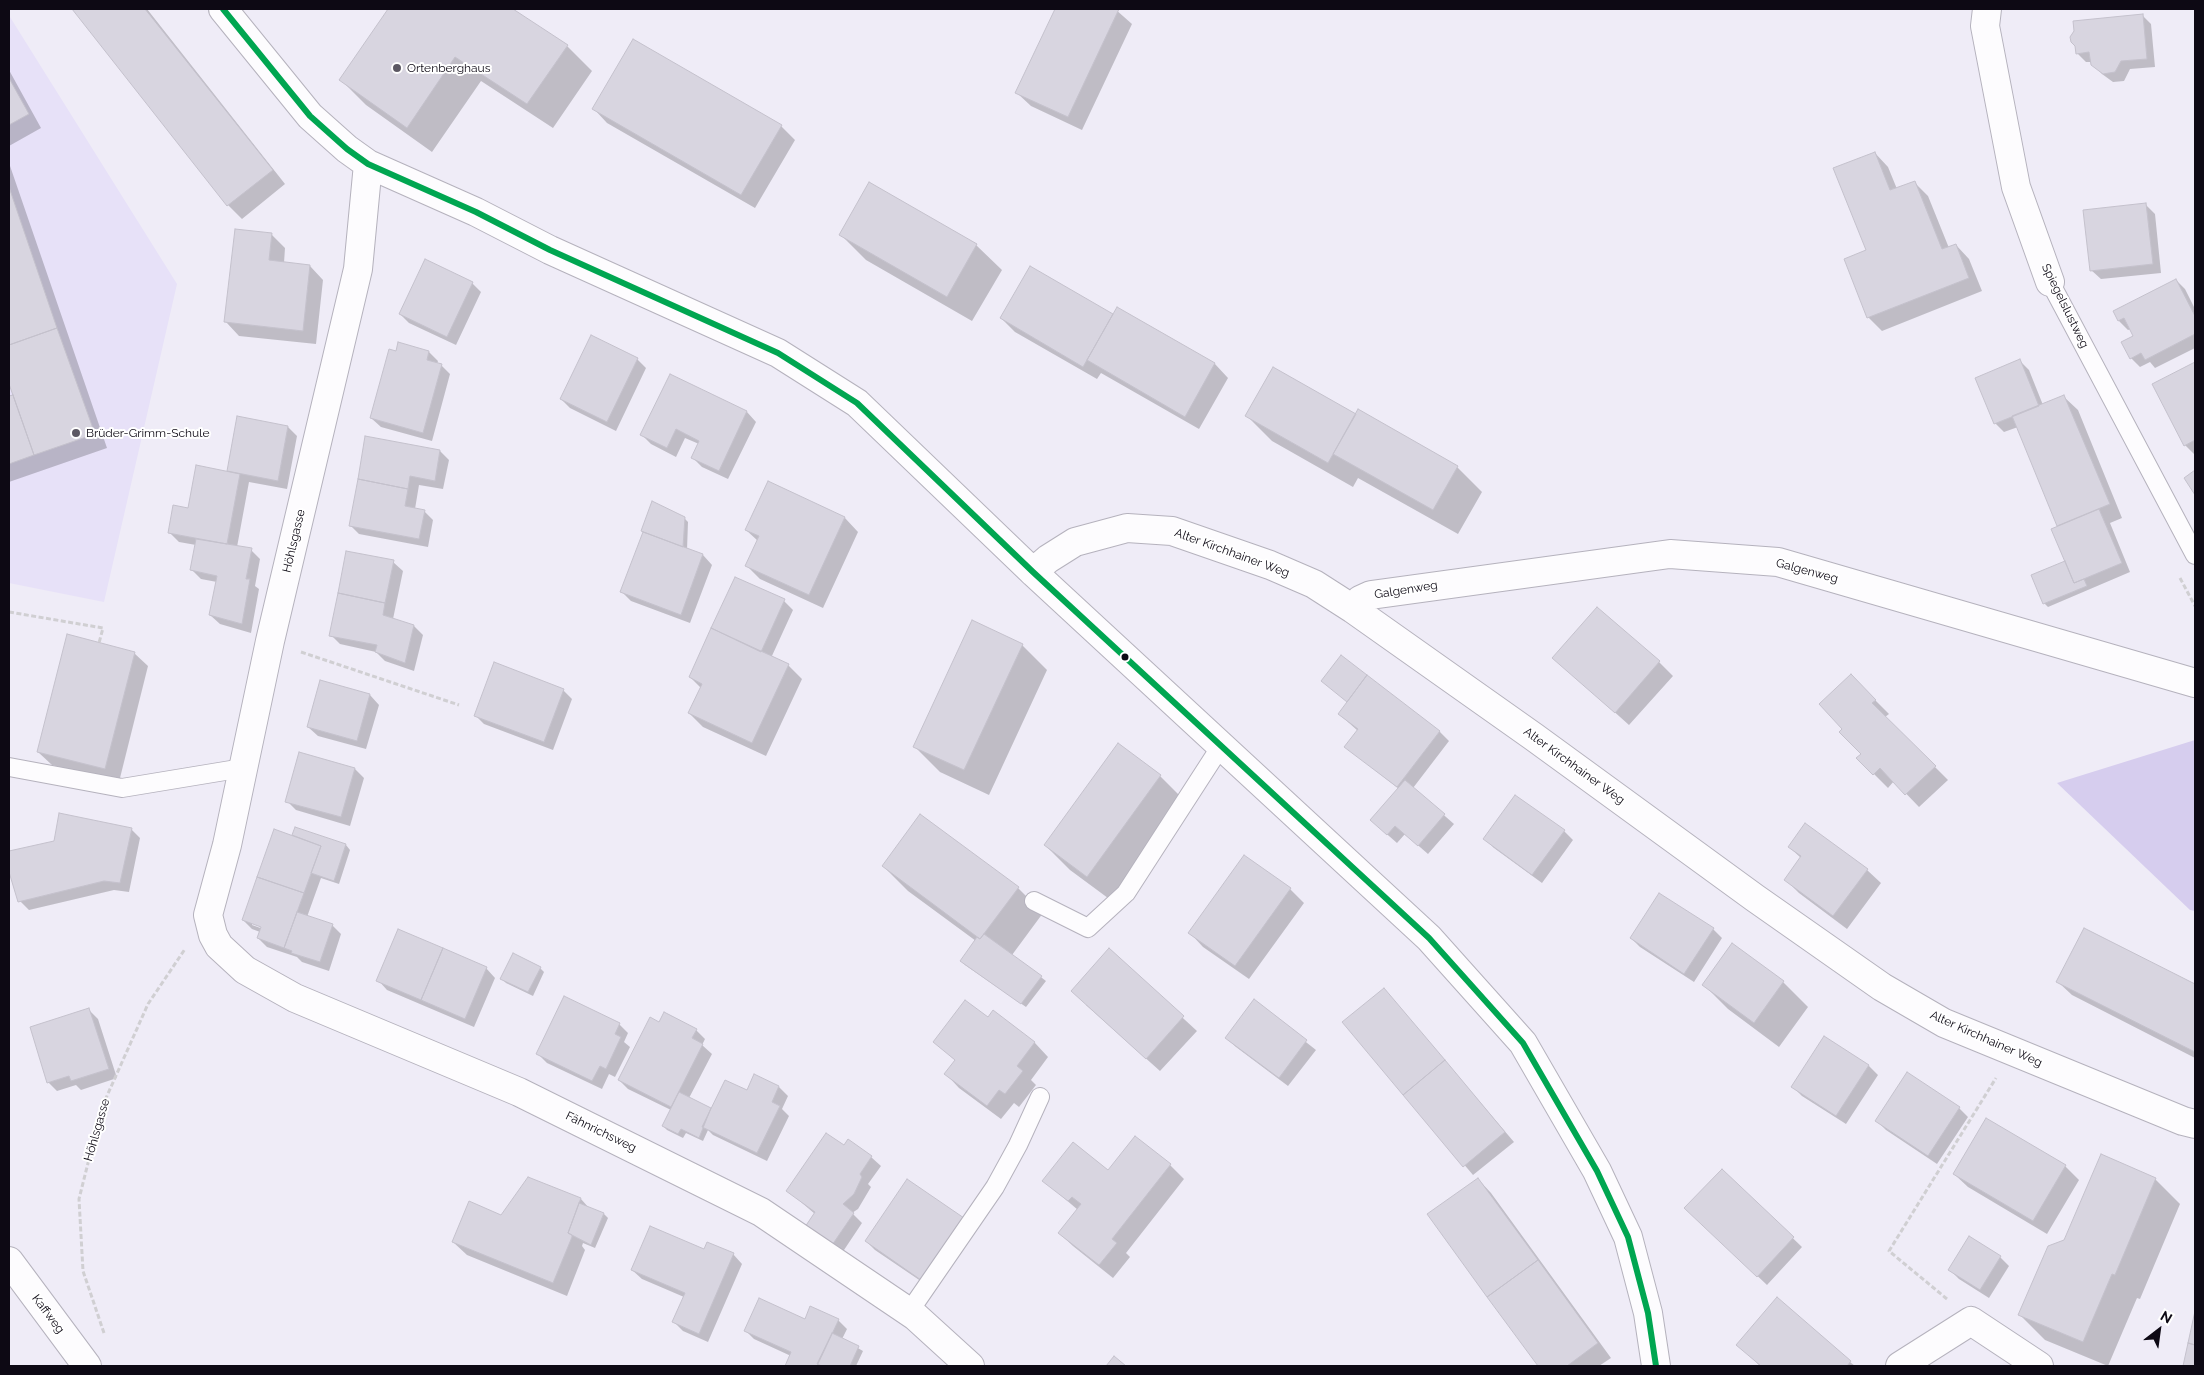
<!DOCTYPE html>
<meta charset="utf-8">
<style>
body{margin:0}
#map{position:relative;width:2204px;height:1375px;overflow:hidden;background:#efecf7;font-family:Raleway,sans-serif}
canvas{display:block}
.frame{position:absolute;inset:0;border:10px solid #0d0914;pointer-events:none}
.north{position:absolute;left:2134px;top:1305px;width:50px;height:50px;-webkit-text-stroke:4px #fff;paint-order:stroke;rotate:30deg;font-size:14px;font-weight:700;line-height:20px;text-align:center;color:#0d0914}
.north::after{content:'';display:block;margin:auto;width:18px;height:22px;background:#0d0914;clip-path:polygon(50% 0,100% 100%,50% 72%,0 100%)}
</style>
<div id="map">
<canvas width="2204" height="1375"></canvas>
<div class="frame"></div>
<div class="north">N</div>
</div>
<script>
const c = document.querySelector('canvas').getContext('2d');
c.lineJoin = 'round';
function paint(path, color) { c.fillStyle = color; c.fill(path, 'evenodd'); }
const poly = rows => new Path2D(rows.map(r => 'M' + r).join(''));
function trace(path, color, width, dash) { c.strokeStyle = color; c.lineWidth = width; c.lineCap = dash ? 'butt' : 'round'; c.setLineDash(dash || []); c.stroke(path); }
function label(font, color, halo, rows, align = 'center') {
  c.font = font + ' Raleway,sans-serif'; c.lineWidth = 4; c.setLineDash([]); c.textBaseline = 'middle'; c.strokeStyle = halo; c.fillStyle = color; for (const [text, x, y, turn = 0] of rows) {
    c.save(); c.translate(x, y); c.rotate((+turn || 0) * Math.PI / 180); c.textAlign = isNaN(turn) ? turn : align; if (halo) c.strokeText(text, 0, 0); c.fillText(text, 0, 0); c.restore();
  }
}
const built = poly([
 [10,17,177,284,104,602,9,583]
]);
const green = poly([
 [2195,740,2195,911,2190,910,2057,783]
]);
const shadow = poly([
 [73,9,147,9,285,184,242,219,228,205],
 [390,9,510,9,567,46,592,71,553,128,481,81,432,152,366,105,341,80],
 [1056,9,1115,9,1132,24,1082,130,1031,106,1017,93],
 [2142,15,2151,24,2155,67,2130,69,2124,81,2113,82,2102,74,2092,62,2086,62,2077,53,2077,47],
 [9,70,41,128,9,146],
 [594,109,781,126,795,140,755,208,607,123],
 [1875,153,1888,167,1897,189,1914,182,1928,196,1949,248,1956,245,1969,259,1982,291,1882,331,1868,317],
 [9,163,107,448,9,482,9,398,14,396,9,380],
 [869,184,976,245,1002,270,972,321,866,260,841,235],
 [2145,204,2155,214,2161,273,2101,279,2091,270],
 [271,234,285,248,284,263,310,266,323,280,316,344,239,336,226,322],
 [1030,268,1114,316,1118,309,1215,364,1228,378,1199,429,1101,373,1097,379,1015,332,1001,318],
 [2176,280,2185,289,2195,309,2195,348,2155,368,2150,362,2140,367,2131,358,2135,336,2131,329,2128,330,2119,321,2115,311],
 [472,283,481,292,456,345,409,323,400,314],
 [399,344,429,352,438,361,437,364,441,365,450,374,432,441,381,427,371,418],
 [637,359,646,368,616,431,570,408,561,399],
 [2020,361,2029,370,2043,405,2064,397,2078,410,2122,518,2110,523,2130,572,2048,607,2044,603,2069,567,2059,527,2018,427,2004,432,1995,423],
 [2195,364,2195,454,2194,454,2185,445,2154,385],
 [671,376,747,412,756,422,728,479,702,467,693,458,699,444,685,438,676,457,651,444,642,435],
 [1247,416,1356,416,1457,467,1482,492,1458,534,1358,478,1353,487,1272,441],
 [238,418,288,427,297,436,287,489,249,482,237,547,251,550,260,559,255,586,259,589,251,633,220,624,210,615,217,582,201,579,192,570,196,545,179,542,170,533,189,510,228,473],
 [440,451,449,460,443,489,419,485,415,509,424,511,433,520,428,547,359,534,350,525],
 [768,483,845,518,858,532,823,608,760,579,746,565,758,541,746,530],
 [684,518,688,522,687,550,703,555,712,565,690,623,631,601,622,592,644,532],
 [393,562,403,571,393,619,414,626,423,635,414,671,385,661,376,652,340,644,331,635],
 [784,601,793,610,771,658,788,665,802,679,766,756,703,727,689,713,701,688,690,677],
 [1022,645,1047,670,989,795,940,772,915,747],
 [134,653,148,666,119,782,52,765,38,752],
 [1554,658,1659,662,1673,676,1629,725],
 [1851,676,1889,714,1885,717,1948,780,1919,807,1894,781,1888,788,1858,758,1862,754,1844,729],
 [563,690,572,699,553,750,484,724,475,715],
 [370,695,379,705,366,749,318,736,308,727],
 [1339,714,1440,732,1449,741,1413,788,1454,824,1428,854,1405,834,1397,843,1381,829,1399,789,1346,747,1358,731],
 [300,753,355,769,364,778,350,826,296,810,287,801],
 [1160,776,1185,801,1112,901,1070,870,1045,845],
 [131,829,140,838,129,892,114,890,29,910,20,901,9,868,9,852],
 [296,829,346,845,350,850,339,884,321,878,307,917,332,925,341,934,329,971,302,962,297,957,267,947,258,938,260,932,252,929,243,920,298,839,294,835],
 [252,923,267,928,266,930,252,925],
 [1564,831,1573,840,1542,883,1494,848,1485,839],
 [1789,847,1867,870,1881,883,1847,929,1799,893,1785,879,1801,858],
 [883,866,1018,888,1043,913,1012,955,1046,981,1026,1007,965,965,961,961,976,941,908,891],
 [1290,889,1304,903,1249,979,1203,947,1190,933],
 [1713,929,1722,938,1694,982,1640,947,1631,938],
 [2084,929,2195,986,2195,1058,2072,995,2058,982],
 [1109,950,1197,1031,1160,1071,1086,1005],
 [486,968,495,978,474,1027,387,990,378,980],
 [540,968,544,972,533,996,506,983,502,979],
 [1783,982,1808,1007,1779,1047,1728,1009,1703,984],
 [1384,990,1514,1142,1473,1175,1344,1023],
 [1254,1001,1316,1050,1288,1086,1236,1047,1226,1038],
 [89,1010,98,1019,117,1078,81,1090,76,1085,57,1091,48,1082],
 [993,1012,1035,1043,1048,1057,1031,1080,1036,1085,1019,1107,1014,1103,1001,1119,959,1088,946,1074,956,1061,935,1042,988,1019],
 [660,1023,696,1030,705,1039,702,1045,712,1054,689,1098,712,1109,747,1092,779,1087,788,1096,782,1109,789,1116,767,1161,713,1135,708,1130,703,1141,686,1133,683,1138,667,1130,663,1126,671,1110,628,1089,619,1080],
 [619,1024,628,1033,624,1042,630,1047,615,1077,609,1074,602,1089,547,1063,538,1054],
 [1824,1038,1869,1066,1878,1075,1846,1124,1802,1096,1792,1086],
 [1959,1108,1968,1117,1937,1164,1886,1130,1877,1121],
 [1986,1120,2065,1166,2079,1180,2047,1234,1968,1187,1954,1174],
 [1136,1138,1170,1165,1184,1179,1126,1253,1130,1257,1113,1278,1073,1246,1059,1233,1078,1210,1044,1181,1109,1172],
 [848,1141,871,1157,881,1166,868,1184,871,1187,858,1209,852,1213,862,1223,840,1256,815,1214,788,1191,844,1147],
 [1722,1170,1802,1247,1767,1285,1695,1217],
 [528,1179,581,1199,589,1208,604,1214,608,1218,595,1248,583,1243,582,1246,585,1250,567,1296,467,1255,453,1242,501,1216],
 [1478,1179,1491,1193,1611,1358,1599,1366,1539,1366,1429,1214],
 [2155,1179,2180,1204,2140,1299,2137,1298,2108,1366,2045,1340,2020,1315,2065,1241],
 [907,1181,931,1288,875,1250,866,1241],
 [704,1251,733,1254,742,1264,708,1342,683,1331,674,1322,684,1297,642,1279,632,1270],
 [2000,1257,2009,1266,1989,1298,1959,1279,1950,1270],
 [2195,1317,2195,1366,2184,1366],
 [805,1320,838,1320,847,1329,842,1339,863,1351,856,1366,786,1366,791,1356,754,1339,745,1330],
 [1738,1345,1850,1362,1855,1366,1760,1366]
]);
const building = poly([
 [72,9,145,9,273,170,227,206,72,9],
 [388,9,513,9,568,45,527,104,455,57,407,128,339,80,388,9],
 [1055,9,1119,9,1068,117,1015,93,1055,9],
 [2143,14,2147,59,2121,61,2115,72,2103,74,2091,65,2089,52,2076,54,2075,46,2071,42,2070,37,2074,31,2073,21,2143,14],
 [633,39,782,125,741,195,592,109,633,39],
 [9,78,29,114,9,125,9,78],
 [1875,152,1890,190,1915,181,1942,249,1956,244,1969,278,1867,318,1844,259,1866,250,1833,168,1875,152],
 [869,182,977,244,947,297,839,235,869,182],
 [9,187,57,328,9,345,9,187],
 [2146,203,2153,264,2090,271,2083,210,2146,203],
 [235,229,272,233,269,260,310,265,303,331,224,322,235,229],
 [425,259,473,282,447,337,399,314,425,259],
 [1030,266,1113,314,1083,367,1000,318,1030,266],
 [2176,279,2195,316,2195,334,2145,360,2141,353,2130,359,2121,342,2133,336,2124,318,2118,321,2113,311,2176,279],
 [1117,307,1215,363,1185,417,1087,360,1117,307],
 [57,328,95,434,34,455,9,384,9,345,57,328],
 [591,335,638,358,607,422,560,399,591,335],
 [398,342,429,351,427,360,442,364,423,433,370,418,389,349,396,351,398,342],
 [2020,359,2039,406,1994,424,1975,378,2020,359],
 [2195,362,2195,440,2184,446,2152,384,2195,362],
 [1273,367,1356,414,1328,463,1245,416,1273,367],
 [670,374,747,411,719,471,691,458,699,441,676,429,667,448,640,435,670,374],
 [13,395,34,455,9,464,9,396,13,395],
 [2064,395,2110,504,2057,526,2012,416,2064,395],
 [1358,409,1458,466,1433,510,1333,454,1358,409],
 [237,416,288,426,278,481,227,471,237,416],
 [365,436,440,450,435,481,410,476,408,489,358,479,365,436],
 [196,465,240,474,227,544,168,533,173,505,188,508,196,465],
 [2195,470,2195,495,2184,478,2195,470],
 [358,479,408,489,405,506,425,510,419,539,349,526,358,479],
 [768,481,845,517,809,595,745,566,759,536,745,530,768,481],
 [652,501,685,517,683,547,641,531,652,501],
 [2099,509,2122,563,2074,583,2051,529,2099,509],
 [643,532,703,554,681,615,620,592,643,532],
 [196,539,252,548,246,579,250,579,242,624,209,615,217,576,190,570,196,539],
 [346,551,394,560,385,603,338,593,346,551],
 [2065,561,2074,583,2084,579,2087,586,2043,604,2031,575,2065,561],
 [735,577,785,599,761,652,711,628,735,577],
 [338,593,385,603,383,615,414,625,405,663,375,652,377,645,329,636,338,593],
 [1597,607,1660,661,1615,713,1552,658,1597,607],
 [972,620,1023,644,964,770,913,747,972,620],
 [711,628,789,664,752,743,688,713,702,684,689,677,711,628],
 [67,634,135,652,105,769,37,752,67,634],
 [1341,655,1367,675,1347,702,1321,681,1341,655],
 [494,662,564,689,544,742,474,716,494,662],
 [1851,674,1876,700,1872,703,1936,766,1905,795,1880,768,1873,775,1856,758,1861,754,1839,732,1842,729,1819,704,1851,674],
 [1367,675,1440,731,1397,787,1344,747,1358,729,1338,714,1367,675],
 [320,680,370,694,357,741,307,727,320,680],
 [1118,743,1161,775,1087,877,1044,845,1118,743],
 [299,752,355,768,341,817,285,802,299,752],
 [1405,780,1445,814,1418,846,1395,826,1387,835,1370,820,1405,780],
 [1515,795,1565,830,1532,875,1483,839,1515,795],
 [59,813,132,828,120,883,104,881,18,902,9,872,9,851,54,841,59,813],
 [920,814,1019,887,980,939,882,866,920,814],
 [1805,823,1868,869,1833,916,1784,880,1801,856,1788,847,1805,823],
 [295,827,346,844,334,881,311,873,321,846,292,835,295,827],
 [274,829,321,846,304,893,257,877,274,829],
 [1244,855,1291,888,1235,966,1188,933,1244,855],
 [257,877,304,893,284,948,257,938,261,927,242,920,257,877],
 [1659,893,1714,928,1684,974,1630,938,1659,893],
 [297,912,333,924,320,962,291,953,292,951,284,948,297,912],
 [2084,928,2195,984,2195,1052,2056,982,2084,928],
 [398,929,443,948,421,1000,376,981,398,929],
 [984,934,1042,976,1021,1004,960,961,977,937,980,939,984,934],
 [1732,943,1784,981,1754,1023,1702,985,1732,943],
 [443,948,487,967,465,1019,421,1000,443,948],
 [1109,948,1184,1016,1146,1059,1071,991,1109,948],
 [513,953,541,967,528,992,500,979,513,953],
 [1384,988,1445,1060,1403,1095,1342,1022,1384,988],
 [564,996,620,1023,615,1034,621,1037,606,1069,600,1066,592,1081,536,1054,564,996],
 [1254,999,1307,1040,1279,1078,1225,1038,1254,999],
 [965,1000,988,1017,993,1010,1035,1042,1017,1066,1023,1071,1005,1094,999,1090,987,1106,944,1074,955,1060,933,1042,965,1000],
 [89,1008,109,1069,71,1081,69,1076,47,1083,30,1027,89,1008],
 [664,1012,697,1029,692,1038,703,1044,671,1107,618,1080,650,1017,659,1022,664,1012],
 [1824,1036,1869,1065,1836,1116,1791,1087,1824,1036],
 [1445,1060,1505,1132,1463,1167,1403,1095,1445,1060],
 [1907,1072,1960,1107,1928,1156,1875,1121,1907,1072],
 [754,1074,779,1086,772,1102,780,1106,757,1153,702,1127,725,1080,747,1090,754,1074],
 [679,1092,711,1108,699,1138,681,1129,678,1134,662,1126,679,1092],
 [1986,1118,2066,1165,2033,1221,1953,1174,1986,1118],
 [826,1133,844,1145,848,1139,872,1156,860,1174,862,1177,854,1194,843,1204,854,1213,830,1248,803,1230,815,1212,786,1191,826,1133],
 [1135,1136,1171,1164,1112,1239,1117,1243,1099,1265,1058,1233,1081,1204,1072,1197,1068,1201,1042,1181,1073,1142,1108,1170,1135,1136],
 [2101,1154,2156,1178,2115,1275,2112,1274,2083,1342,2018,1315,2048,1246,2064,1240,2101,1154],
 [1722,1169,1794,1237,1757,1277,1684,1208,1722,1169],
 [528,1177,581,1198,568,1233,572,1235,572,1237,553,1283,452,1242,469,1201,501,1215,528,1177],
 [1478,1178,1538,1260,1487,1297,1427,1214,1478,1178],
 [907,1179,964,1218,921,1280,865,1241,907,1179],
 [579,1203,604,1213,591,1245,568,1233,579,1203],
 [650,1226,704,1249,707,1242,734,1253,699,1334,672,1322,685,1293,631,1270,650,1226],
 [1969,1236,2001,1256,1980,1290,1948,1270,1969,1236],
 [1538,1260,1598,1343,1567,1366,1538,1366,1487,1297,1538,1260],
 [1777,1297,1851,1361,1847,1366,1761,1366,1736,1345,1777,1297],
 [759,1298,805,1319,810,1306,839,1319,817,1366,785,1366,791,1352,744,1331,759,1298],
 [2195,1311,2195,1345,2188,1343,2195,1311],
 [832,1333,859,1346,850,1366,822,1366,817,1364,832,1333],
 [2188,1343,2195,1345,2195,1366,2183,1366,2188,1343],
 [1114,1356,1126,1366,1106,1366,1114,1356]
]);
const path = poly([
 [2180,578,2195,606],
 [9,612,103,628,99,643],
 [301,652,459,705],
 [1947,1299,1889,1251,1996,1078],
 [104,1333,83,1271,79,1199,102,1107,148,1004,185,949]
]);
const lane = poly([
 [2050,282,2195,555],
 [9,767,122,788,243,768],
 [1034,901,1088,928,1126,893,1221,746],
 [909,1312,995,1187,1018,1145,1040,1097]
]);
const street = poly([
 [223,9,310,116,347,149,368,164,476,212,550,250,778,353,857,403,1033,572,1429,938,1523,1043,1597,1171,1628,1237,1648,1313,1656,1366],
 [1987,9,1985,26,2016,187,2050,282],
 [368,164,358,269,270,641,227,845,208,915,213,935,219,946,245,970,295,998,519,1092,761,1212,915,1316,970,1366],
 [1033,572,1048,559,1075,542,1127,528,1172,531,1270,565,1314,584,1353,609,1534,737,1755,898,1882,987,1944,1023,2183,1121,2195,1124],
 [1353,609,1360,600,1371,595,1670,554,1778,562,2195,683],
 [9,1261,87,1366],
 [1900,1366,1971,1321,2039,1366]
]);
const bus1 = poly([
 [223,9,310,116,347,149,368,164,476,212,550,250,778,353,857,403,1033,572,1429,938,1523,1043,1597,1171,1628,1237,1648,1313,1656,1366]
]);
const markers = [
 [397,68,5,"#5c5863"],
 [76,433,5,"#5c5863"],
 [1125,657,4.5,"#0d0914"]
];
const poiNames = [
 ["Ortenberghaus",407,68],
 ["Brüder-Grimm-Schule",86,433]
];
const streetNames = [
 ["Spiegelslustweg",2065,306,64],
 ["Höhlsgasse",294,541,-77],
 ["Alter Kirchhainer Weg",1232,553,20],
 ["Galgenweg",1807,571,15],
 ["Galgenweg",1406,590,-9],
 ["Alter Kirchhainer Weg",1574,766,36],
 ["Alter Kirchhainer Weg",1986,1039,24],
 ["Höhlsgasse",97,1130,-74],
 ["Fähnrichsweg",601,1132,26],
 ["Kaffweg",48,1314,53]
];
paint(built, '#e7e1f8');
paint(green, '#d6cdee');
paint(shadow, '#0003');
paint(building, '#d8d5e0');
trace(building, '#c4c1cc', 1);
trace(lane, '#b5b2bd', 20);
trace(street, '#b5b2bd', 30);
trace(path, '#d0cfd2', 3, [5, 2.5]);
trace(lane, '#fdfcfe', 18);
trace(street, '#fdfcfe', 28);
trace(bus1, '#00a651', 6);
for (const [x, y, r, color] of markers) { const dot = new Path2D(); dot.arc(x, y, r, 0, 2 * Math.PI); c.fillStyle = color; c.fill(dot); trace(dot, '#fff', 2); }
label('12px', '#0d0914', '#fff', poiNames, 'left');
label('12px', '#0d0914', '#fff', streetNames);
</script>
